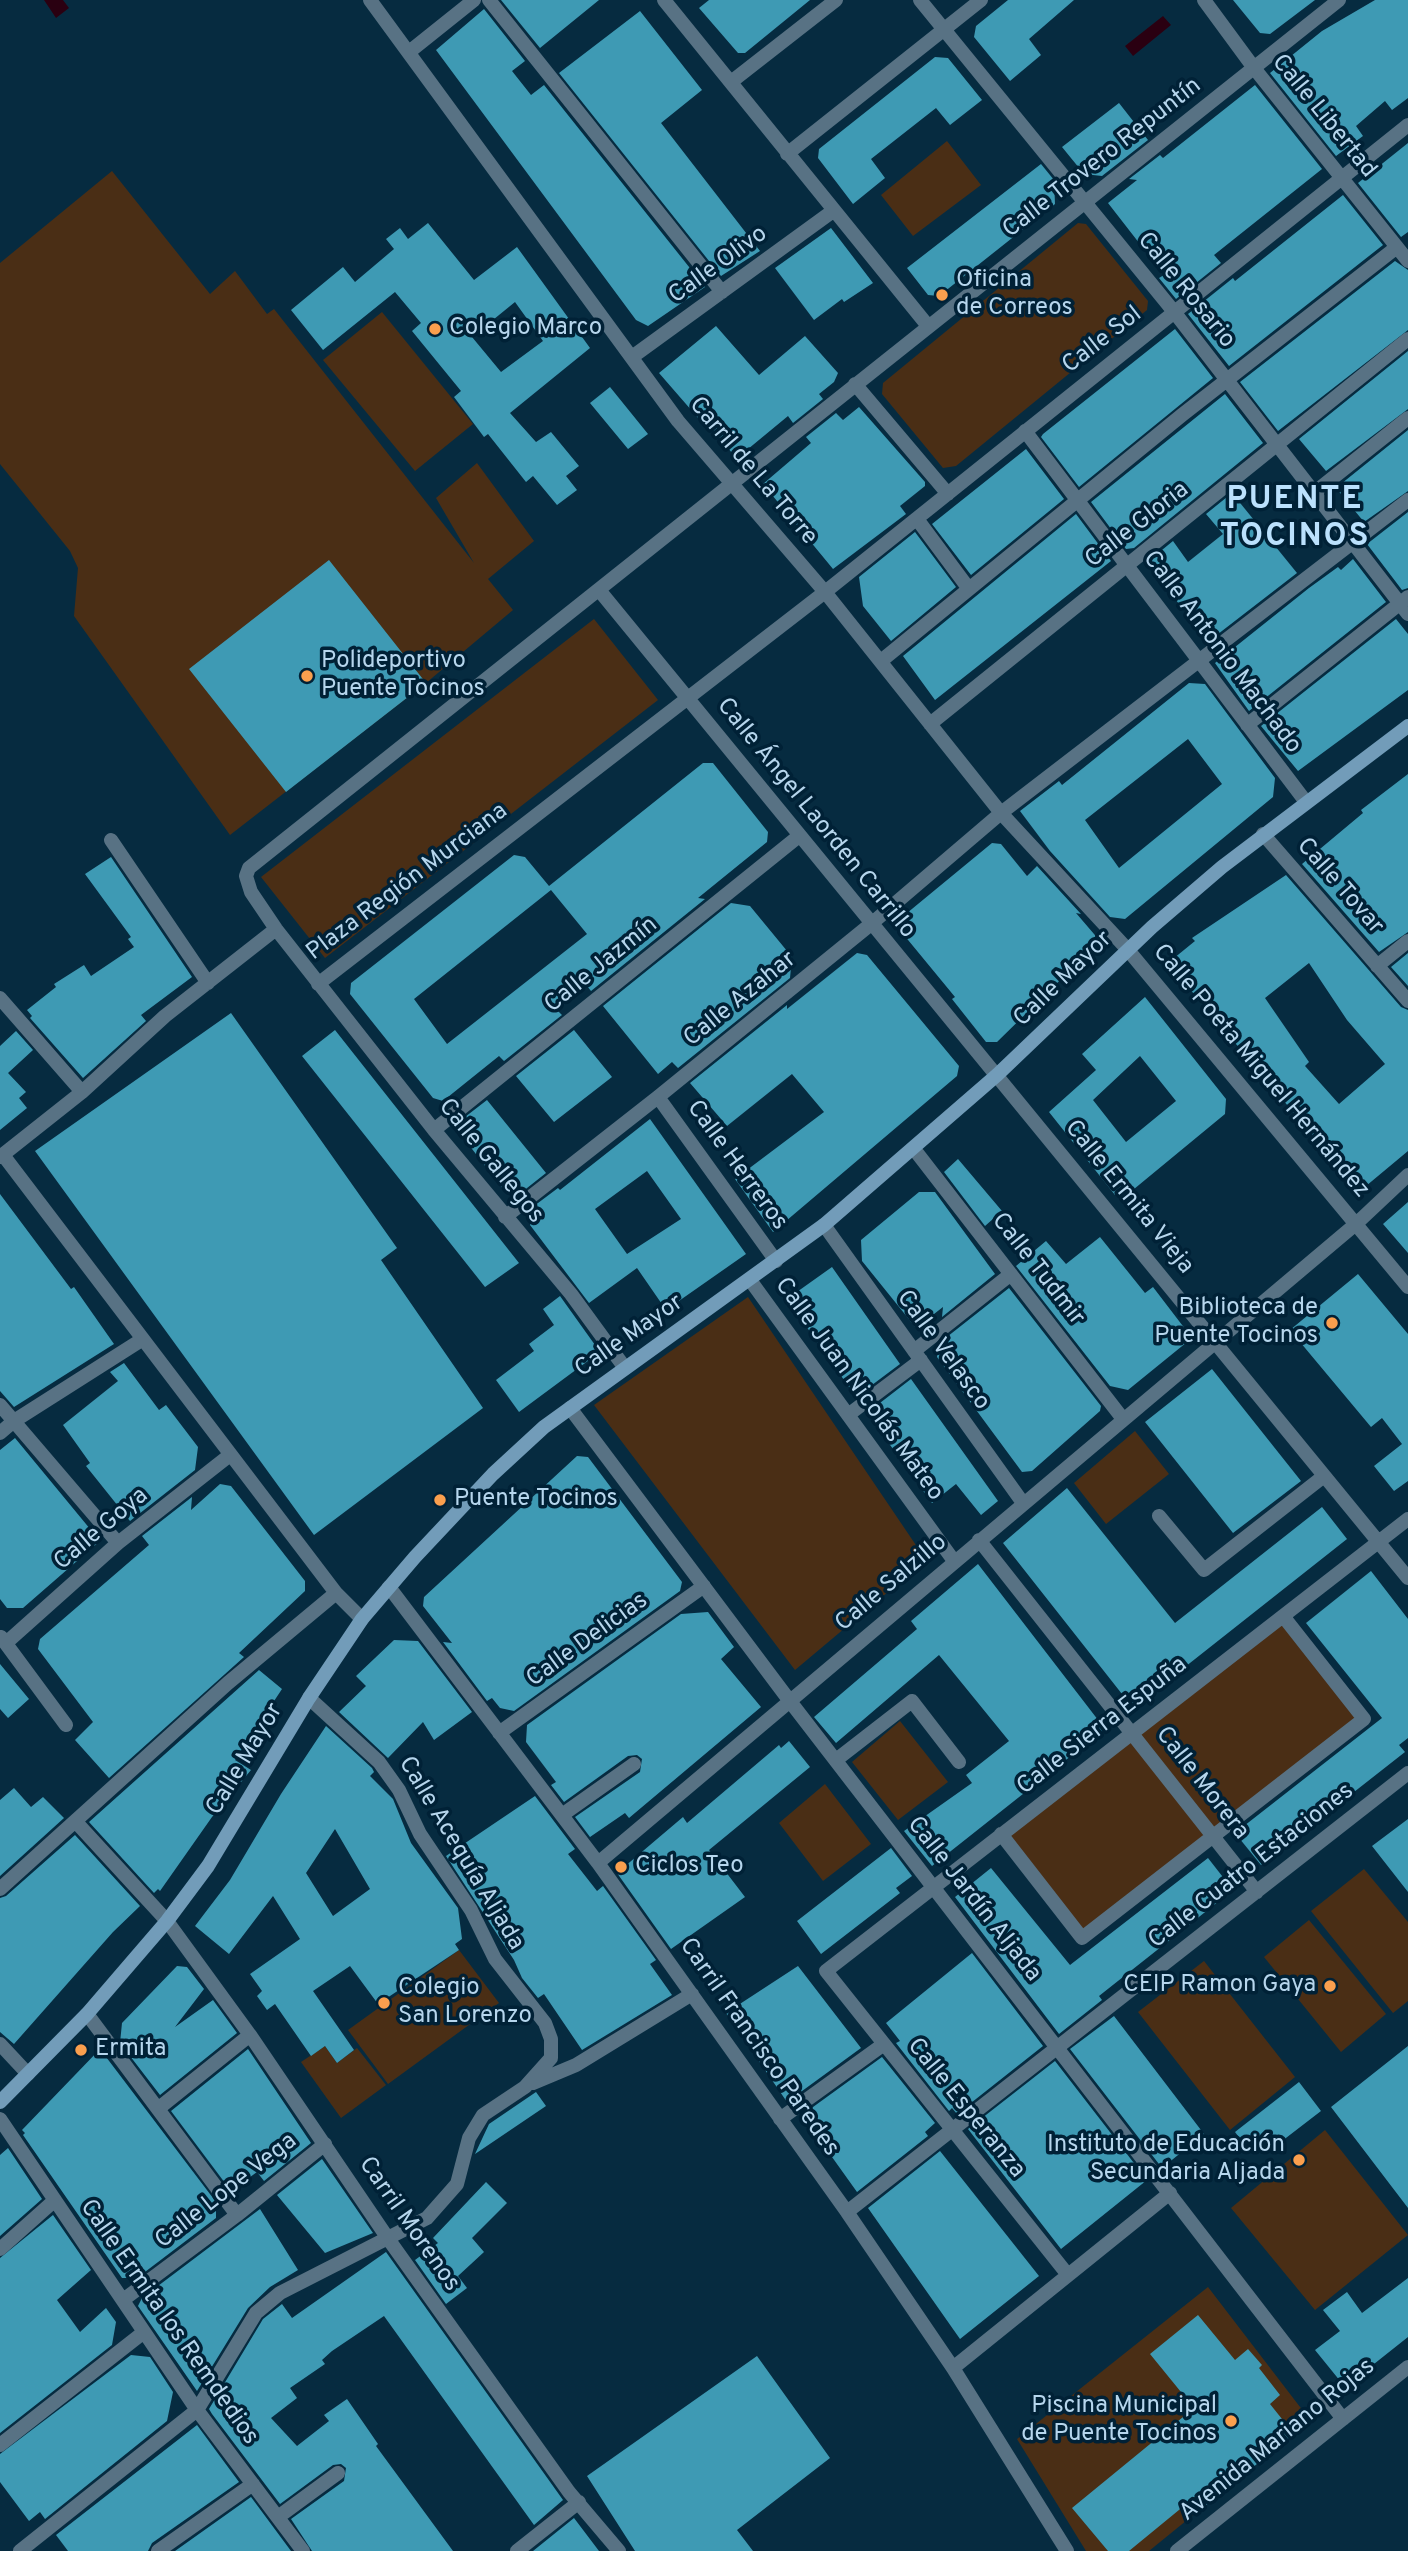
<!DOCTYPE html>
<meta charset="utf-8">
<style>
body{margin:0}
canvas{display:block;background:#062b40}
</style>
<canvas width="1408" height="2551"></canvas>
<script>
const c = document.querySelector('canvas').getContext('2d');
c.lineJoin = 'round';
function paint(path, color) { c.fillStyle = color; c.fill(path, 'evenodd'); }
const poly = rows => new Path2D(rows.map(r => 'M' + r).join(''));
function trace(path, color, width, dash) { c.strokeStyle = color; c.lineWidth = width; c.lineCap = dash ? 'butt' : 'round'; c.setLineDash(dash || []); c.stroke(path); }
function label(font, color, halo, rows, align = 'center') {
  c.font = font + ' Overpass,sans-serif'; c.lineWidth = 7; c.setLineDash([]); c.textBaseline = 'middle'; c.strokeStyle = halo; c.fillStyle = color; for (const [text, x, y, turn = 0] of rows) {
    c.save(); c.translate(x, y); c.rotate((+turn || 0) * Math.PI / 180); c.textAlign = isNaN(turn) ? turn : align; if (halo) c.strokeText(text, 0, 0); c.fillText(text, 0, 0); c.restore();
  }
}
const green = poly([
 [947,141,981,185,913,236,881,195],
 [112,171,210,294,235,271,267,314,274,309,474,563,436,498,477,463,534,541,488,579,513,610,426,683,230,835,74,616,78,568,70,551,0,464,0,263],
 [1078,223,1086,224,1148,301,1147,310,956,466,943,468,882,394,883,383],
 [382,312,473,424,415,471,323,360],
 [594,619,658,700,325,958,261,877],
 [748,1297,926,1560,795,1670,594,1405],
 [1135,1431,1169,1474,1106,1524,1074,1483],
 [1283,1616,1364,1719,1082,1938,1001,1834],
 [900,1721,948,1782,898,1820,852,1762],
 [825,1784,871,1844,823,1881,779,1823],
 [1364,1869,1408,1922,1408,2001,1393,2013,1311,1911],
 [1309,1920,1386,2014,1341,2052,1264,1957],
 [459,1950,499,2003,388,2084,348,2030],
 [1204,1961,1295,2077,1230,2130,1138,2012],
 [325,2046,337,2063,357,2048,386,2085,341,2118,301,2062],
 [1325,2130,1408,2235,1315,2310,1231,2208],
 [1208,2287,1310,2420,1149,2551,1086,2551,1017,2439]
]);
const water = poly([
 [44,0,63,0,69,8,56,18],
 [1163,16,1171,25,1133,56,1125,46]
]);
const building = poly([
 [501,0,599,0,540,48],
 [709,0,810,0,745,53,738,53,699,8],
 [1008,0,1074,0,1029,39,1041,55,1010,81,974,37,976,26],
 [1233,0,1315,0,1270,34,1260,33],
 [1375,0,1408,0,1408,98,1392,110,1385,101,1356,126,1363,136,1336,156,1270,73,1322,31],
 [484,9,525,61,512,71,531,95,544,85,705,287,648,326,636,320,436,50],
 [640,11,702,90,661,123,760,251,721,276,559,73],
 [935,57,948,58,982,100,950,125,936,108,871,159,885,178,853,204,818,158,819,149],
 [1255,85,1322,169,1214,255,1221,263,1176,299,1159,278,1164,275,1108,203,1137,180,1129,179,1160,155,1163,158],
 [1119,103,1148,140,1102,176,1084,174,1062,147],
 [1408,143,1408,232,1401,237,1358,183],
 [1041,164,1054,180,1055,204,939,296,928,295,907,268],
 [1343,195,1383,245,1229,366,1188,314,1233,278,1235,281],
 [428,223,474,280,517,247,590,348,510,413,536,442,551,432,579,466,566,476,577,490,557,505,533,476,526,482,488,434,484,437,454,397,461,391,412,331,421,323,395,292,323,350,291,310,343,267,355,282,394,249,386,239,400,228,408,239],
 [515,302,543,341,501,372,472,337],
 [831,228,873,283,844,302,842,299,814,320,775,268],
 [1395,261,1408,270,1408,330,1278,431,1240,382],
 [716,326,759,375,805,336,838,373,834,382,819,394,823,399,793,423,788,416,742,454,732,453,702,416,699,419,659,373],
 [1175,329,1213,378,1079,487,1041,437,1043,434],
 [1408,351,1408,409,1326,471,1299,439],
 [610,387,648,434,628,449,590,403],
 [1225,394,1263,443,1134,548,1126,549,1091,502],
 [859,407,925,482,925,486,900,506,906,514,833,569,763,484,811,443,806,437,836,413,843,420],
 [1408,430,1408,491,1364,522,1336,488],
 [1026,449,1064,499,971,575,932,524],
 [1232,493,1297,573,1209,641,1146,563,1173,541,1188,562,1223,534,1206,514],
 [1408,512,1408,588,1402,590,1367,544],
 [1076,514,1111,561,935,700,903,656],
 [915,532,956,587,891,641,863,606,859,577],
 [1353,559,1386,602,1249,711,1215,663,1309,588,1338,567,1341,570],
 [329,560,426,683,286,792,189,669],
 [1396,619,1408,634,1408,690,1298,771,1261,726],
 [1189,683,1205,684,1275,778,1273,797,1125,919,1110,917,1050,851,1020,811,1059,781,1062,785],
 [1188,739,1222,784,1119,868,1085,820],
 [703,763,713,763,768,832,767,842,698,898,705,899,591,991,587,986,557,1010,562,1015,504,1061,499,1056,443,1101,433,1098,350,994,351,983,514,855,525,857,549,886],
 [551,890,587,934,447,1044,414,999],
 [1408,774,1408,932,1379,952,1302,864,1363,813,1361,810],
 [992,843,1001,844,1027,876,1037,866,1081,914,1076,913,1100,941,997,1042,986,1042,952,999,955,997,899,929,901,918],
 [111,857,192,977,141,1015,146,1021,83,1078,30,1018,32,1016,27,1010,56,987,54,984,84,965,91,976,134,947,128,939,131,937,85,874],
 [1286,875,1401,1007,1408,1010,1408,1151,1366,1186,1356,1187,1168,963,1195,941,1192,938],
 [1309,963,1347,1020,1385,1064,1339,1104,1305,1066,1309,1062,1265,998],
 [731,903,750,906,792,957,790,978,678,1068,672,1062,658,1074,603,1006],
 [857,953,867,955,959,1066,957,1076,773,1232,735,1179,824,1112,792,1074,727,1126,690,1083,787,1005,787,1009],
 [1408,953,1408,986,1391,967],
 [1145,997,1226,1099,1225,1114,1128,1194,1115,1195,1049,1112,1096,1070,1082,1054],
 [1140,1056,1176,1101,1126,1142,1093,1100],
 [231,1013,397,1248,381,1260,483,1408,314,1535,35,1151],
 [335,1030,519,1263,485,1287,302,1056],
 [574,1030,612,1077,554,1122,516,1076],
 [16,1031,33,1050,8,1073,26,1092,19,1098,27,1108,0,1130,0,1046],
 [487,1100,546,1173,522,1192,503,1189,462,1136,465,1117],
 [650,1119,746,1254,666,1310,637,1268,589,1303,530,1225,530,1209,558,1188,560,1190],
 [647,1171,681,1219,627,1254,595,1209],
 [958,1159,1002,1211,985,1226,944,1172],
 [919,1192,935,1192,995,1274,942,1317,943,1307,916,1328,862,1261,861,1240],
 [0,1194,71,1289,74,1287,114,1344,14,1407,0,1391],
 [1408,1202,1408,1253,1383,1224],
 [1100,1237,1145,1293,1153,1287,1192,1338,1128,1390,1110,1386,1016,1266,1046,1241,1066,1264],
 [832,1267,900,1364,856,1397,787,1299],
 [1358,1274,1408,1334,1408,1481,1394,1491,1374,1466,1402,1444,1382,1418,1371,1427,1290,1330],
 [1009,1288,1101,1406,1100,1411,1032,1471,1022,1472,937,1357,938,1344],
 [560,1296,600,1352,519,1412,496,1380,534,1351,529,1344,554,1325,543,1309],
 [124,1363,159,1410,166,1405,198,1447,195,1470,130,1521,86,1466,90,1463,63,1425,118,1381,110,1372],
 [1212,1369,1301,1481,1233,1533,1145,1422],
 [911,1379,998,1501,981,1515,956,1484,932,1503,867,1413],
 [15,1438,100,1541,23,1608,7,1608,0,1599,0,1450],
 [577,1456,588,1457,682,1582,680,1591,514,1711,500,1708,492,1698,487,1701,443,1642,452,1643,423,1606,424,1597],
 [220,1484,231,1486,305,1581,305,1591,239,1653,244,1657,109,1778,75,1740,93,1722,38,1649,40,1639,149,1545,142,1536,192,1497,191,1510],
 [1067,1488,1175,1623,1322,1507,1347,1539,1133,1708,1003,1543],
 [978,1564,1105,1729,932,1866,904,1831,972,1783,966,1775,1009,1741,939,1655,836,1743,814,1717,917,1629,911,1621],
 [1371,1571,1408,1619,1408,1738,1399,1745,1405,1752,1261,1865,1235,1833,1382,1718,1306,1623],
 [708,1612,734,1647,721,1659,761,1707,629,1818,625,1813,590,1837,575,1817,640,1772,642,1759,637,1755,628,1756,564,1802,551,1785,556,1782,526,1742,527,1725,681,1614],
 [394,1640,418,1641,472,1712,434,1740,423,1722,388,1758,339,1712,366,1686,356,1676],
 [0,1664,29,1699,8,1718,0,1709],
 [259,1670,282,1689,235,1760,251,1770,212,1817,160,1891,158,1889,154,1893,89,1822],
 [326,1726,372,1768,374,1772,370,1776,393,1799,411,1843,458,1908,462,1939,455,1944,459,1950,378,2004,350,1966,313,1991,354,2050,337,2063,325,2046,311,2056,275,2004,267,2010,257,1996,262,1991,250,1974,300,1939,273,1896,229,1954,195,1926,230,1880,281,1794],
 [335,1829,370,1889,333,1916,306,1873],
 [789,1741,810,1767,709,1850,745,1897,671,1949,617,1873,683,1817,687,1823,779,1745,781,1748],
 [14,1788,31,1807,43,1797,64,1818,0,1876,0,1800],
 [535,1796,575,1849,568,1854,597,1891,603,1886,656,1960,650,1964,672,1995,582,2050,544,1994,538,1998,522,1978,514,1960,446,1856],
 [1408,1819,1408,1892,1372,1846],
 [75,1835,140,1906,113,1932,14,2044,0,2032,0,1898,6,1896],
 [891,1848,912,1876,896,1888,900,1893,821,1954,797,1921],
 [1208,1858,1233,1890,1099,1996,1102,2000,1059,2034,955,1897,991,1868,1070,1965],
 [972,1953,1043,2046,957,2114,952,2108,949,2111,896,2043,900,2041,886,2023],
 [177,1966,187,1967,204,1989,175,2027,213,2000,237,2033,160,2095,120,2043,122,2023],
 [798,1966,861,2048,787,2102,726,2013],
 [1114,2016,1204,2134,1162,2168,1070,2049],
 [1408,2046,1408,2208,1331,2107],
 [100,2049,216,2202,216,2218,137,2278,122,2278,23,2135,25,2133,22,2130],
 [248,2049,311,2143,264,2181,257,2172,235,2188,228,2187,171,2111],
 [882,2057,935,2123,925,2132,928,2136,857,2192,802,2115],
 [1055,2061,1147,2180,1061,2249,968,2129],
 [1299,2082,1321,2111,1269,2151,1262,2143,1250,2152,1235,2132],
 [536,2092,546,2106,475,2154,489,2124],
 [8,2148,42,2199,0,2236,0,2155],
 [940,2151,1039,2276,960,2339,868,2208],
 [322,2159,373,2233,325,2253,277,2195],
 [486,2182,507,2203,472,2238,484,2252,458,2276,467,2288,446,2304,415,2260,438,2243,433,2238],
 [260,2209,298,2270,270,2287,248,2308,197,2391,138,2306,142,2298],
 [53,2215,91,2270,57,2300,80,2332,106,2308,116,2322,112,2345,0,2433,0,2258],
 [386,2252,563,2500,534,2525,384,2316,332,2351,322,2360,325,2364,290,2388,297,2398,271,2418,297,2446,329,2421,324,2415,347,2399,378,2444,376,2446,453,2551,312,2551,291,2519,344,2481,346,2468,341,2464,333,2465,280,2504,212,2414,209,2409,263,2319,282,2304,292,2318],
 [1408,2278,1408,2337,1345,2387,1315,2350,1340,2331,1323,2310,1347,2292,1362,2313],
 [1198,2315,1235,2360,1248,2349,1262,2365,1259,2368,1280,2395,1270,2404,1294,2434,1205,2506,1196,2496,1129,2551,1108,2551,1072,2508,1194,2408,1150,2354],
 [131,2355,150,2357,173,2392,167,2421,45,2519,40,2512,29,2521,0,2482,0,2454],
 [757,2356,830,2458,737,2530,753,2551,635,2551,587,2476],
 [197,2425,239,2482,152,2543,148,2551,68,2551,56,2535],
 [251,2497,291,2551,175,2551],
 [574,2518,599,2551,533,2551]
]);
const street = poly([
 [370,0,678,421,825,592,1001,813,1128,950,1408,1287],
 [489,0,722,292],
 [664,0,928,326],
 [920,0,1175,313,1408,614],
 [1204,0,1254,68,1408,261],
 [409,52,474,0],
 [731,82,836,0],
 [787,154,981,0],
 [632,357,833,211],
 [855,384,948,494],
 [1025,431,1306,802],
 [1315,492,1408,418],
 [917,519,969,589],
 [599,590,1408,1578],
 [881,661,1182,415,1397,247],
 [930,724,1408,339],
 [1247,725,1408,597],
 [1263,834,1408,1001],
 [111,840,208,983],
 [1377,966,1408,941],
 [318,984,825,592,1408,125],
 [0,998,82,1092],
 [658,1097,776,1261],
 [434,1130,799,836],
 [914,1149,1123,1419],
 [3,1155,336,1593,362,1619],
 [0,1157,82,1092,165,1016,276,929],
 [505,1217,658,1097,871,924,1001,813,1408,500],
 [824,1225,1023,1503],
 [750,1280,954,1561],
 [914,1351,1011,1274],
 [625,1368,571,1294,434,1130,276,929,251,892,246,876,249,868,1339,0],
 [0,1405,118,1543],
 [570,1408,789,1700,1343,2419],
 [848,1415,921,1360],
 [0,1433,14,1421,143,1339],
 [1159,1516,1204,1570,1324,1476],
 [979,1540,1257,1892],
 [389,1587,598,1863,847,2212,953,2368,1067,2551],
 [1,1637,66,1725],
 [6,1643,118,1543,230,1455],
 [499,1733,704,1586],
 [836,1760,912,1701,959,1762],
 [562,1815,634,1764],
 [76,1822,167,1921,250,2035,389,2240,569,2492,619,2551],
 [1001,1834,1082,1938,1364,1719,1283,1616],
 [598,1863,1357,1223,1408,1175],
 [0,1889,228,1683,336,1593],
 [87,2014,237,2215],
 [0,2044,28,2074],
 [533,2083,576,2065,692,1994],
 [159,2108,250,2035],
 [0,2119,197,2410,303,2551],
 [780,2119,884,2044],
 [847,2212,1408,1773],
 [0,2249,55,2200],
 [1068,2275,826,1971,1408,1519],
 [123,2300,237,2215,325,2144],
 [953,2368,1170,2193],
 [0,2445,144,2332],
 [278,2517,338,2473],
 [20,2551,197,2410,256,2313,280,2293,427,2218,457,2184,469,2138,483,2115,525,2087,551,2058,551,2039,545,2023,495,1959,471,1910,420,1834,399,1790,379,1762,309,1698],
 [158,2551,253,2484],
 [517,2551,579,2502],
 [1177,2551,1408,2367]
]);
const secondary = poly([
 [0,2102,87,2014,167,1921,208,1866,309,1698,362,1619,415,1557,493,1474,544,1427,824,1225,997,1075,1152,927,1222,867,1408,726]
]);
const markers = [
 [942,295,7,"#fa9f4e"],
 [435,329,7,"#fa9f4e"],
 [307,676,7,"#fa9f4e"],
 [1332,1323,7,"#fa9f4e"],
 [440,1500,7,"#fa9f4e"],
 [621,1867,7,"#fa9f4e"],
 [1330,1986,7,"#fa9f4e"],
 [384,2003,7,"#fa9f4e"],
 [81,2050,7,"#fa9f4e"],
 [1299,2160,7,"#fa9f4e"],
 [1231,2421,7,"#fa9f4e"]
];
const streetNames = [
 ["Calle Libertad",1323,117,51],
 ["Calle Trovero Repuntín",1103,159,-38],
 ["Calle Olivo",719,266,-36],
 ["Calle Rosario",1185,291,51],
 ["Calle Sol",1103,341,-38],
 ["Carril de La Torre",752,472,50],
 ["Calle Gloria",1138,526,-38],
 ["Calle Antonio Machado",1221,653,53],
 ["Calle Ángel Laorden Carrillo",815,819,51],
 ["Plaza Región Murciana",408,883,-37],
 ["Calle Tovar",1339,887,49],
 ["Calle Jazmín",602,966,-39],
 ["Calle Mayor",1064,980,-44],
 ["Calle Azahar",741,1000,-39],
 ["Calle Poeta Miguel Hernández",1260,1072,50],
 ["Calle Gallegos",490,1162,51],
 ["Calle Herreros",736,1166,54],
 ["Calle Ermita Vieja",1128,1198,51],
 ["Calle Tudmir",1037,1270,52],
 ["Calle Mayor",630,1337,-35],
 ["Calle Velasco",942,1351,54],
 ["Calle Juan Nicolás Mateo",858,1390,54],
 ["Calle Goya",102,1530,-40],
 ["Calle Salzillo",892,1584,-40],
 ["Calle Delicias",588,1641,-36],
 ["Calle Sierra Espuña",1103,1727,-38],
 ["Calle Mayor",246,1760,-59],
 ["Calle Morera",1201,1784,52],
 ["Calle Acequía Aljada",460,1854,59],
 ["Calle Cuatro Estaciones",1252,1867,-38],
 ["Calle Jardín Aljada",973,1900,52],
 ["Carril Francisco Paredes",758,2048,55],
 ["Calle Esperanza",965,2109,51],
 ["Calle Lope Vega",227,2192,-38],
 ["Carril Morenos",408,2225,55],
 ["Calle Ermita los Remdedios",168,2323,55],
 ["Avenida Mariano Rojas",1278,2441,-39]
];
const poiNames = [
 ["Oficina",956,281],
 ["de Correos",956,309],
 ["Colegio Marco",449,329],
 ["Polideportivo",321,662],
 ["Puente Tocinos",321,690],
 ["Biblioteca de",1318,1309,"right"],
 ["Puente Tocinos",1318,1337,"right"],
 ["Puente Tocinos",454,1500],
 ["Ciclos Teo",635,1867],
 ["CEIP Ramon Gaya",1316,1986,"right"],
 ["Colegio",398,1989],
 ["San Lorenzo",398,2017],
 ["Ermita",95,2050],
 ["Instituto de Educación",1285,2146,"right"],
 ["Secundaria Aljada",1285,2174,"right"],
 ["Piscina Municipal",1217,2407,"right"],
 ["de Puente Tocinos",1217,2435,"right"]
];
const districtNames = [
 ["PUENTE",1295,502],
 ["TOCINOS",1295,539]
];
paint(green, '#4a2e15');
paint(water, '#2a0011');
paint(building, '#3e9ab4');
trace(street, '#587284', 14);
trace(secondary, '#729cb9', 14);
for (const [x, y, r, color] of markers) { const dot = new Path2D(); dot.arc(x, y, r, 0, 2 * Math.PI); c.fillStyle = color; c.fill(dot); trace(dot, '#002136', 2.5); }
label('24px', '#b6d6ed', '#002136', streetNames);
label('24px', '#b6d6ed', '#002136', poiNames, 'left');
c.letterSpacing = '2px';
label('bold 32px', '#bbe1fd', '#002136', districtNames);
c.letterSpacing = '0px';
</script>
